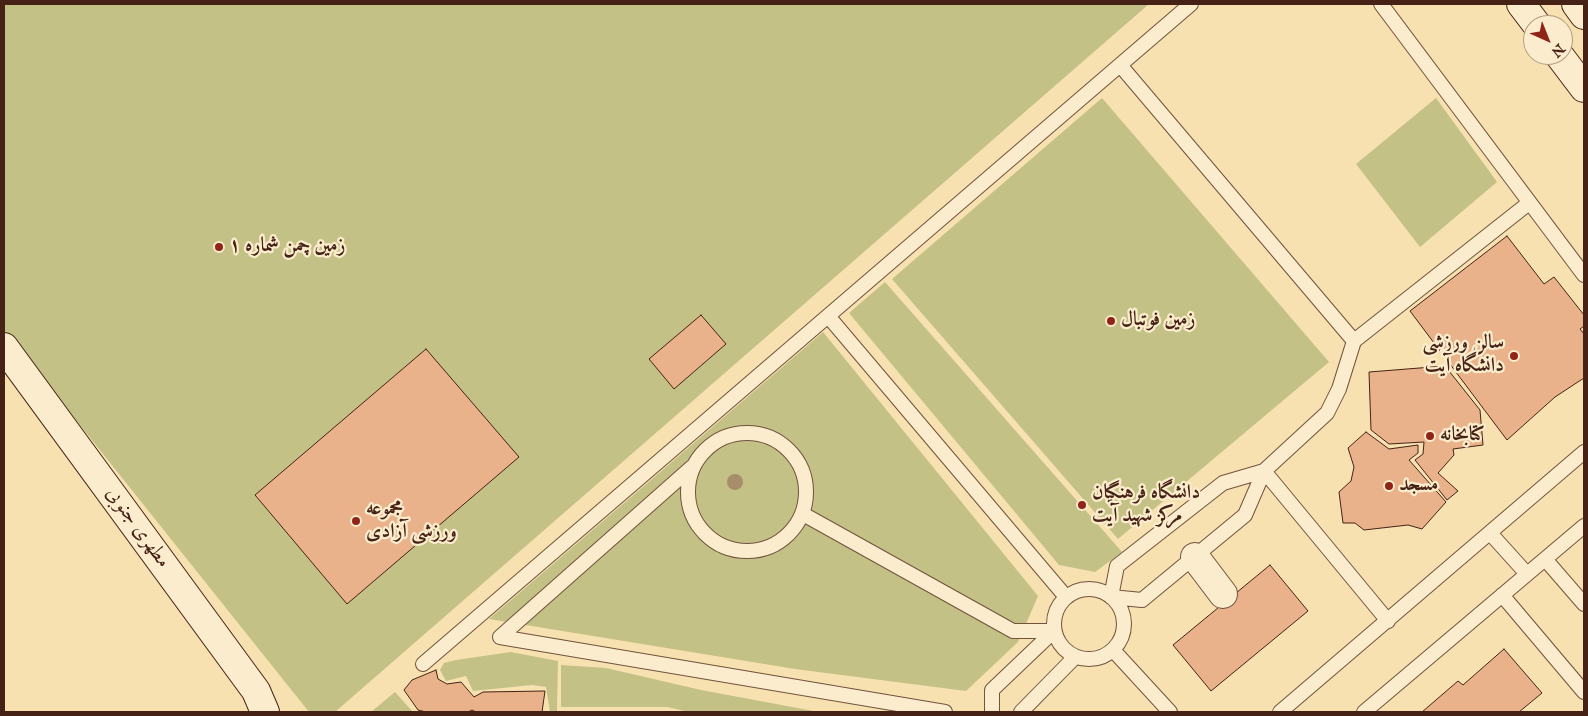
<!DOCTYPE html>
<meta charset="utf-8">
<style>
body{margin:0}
#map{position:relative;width:1588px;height:716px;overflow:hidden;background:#f7e1b1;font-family:"IM FELL English",serif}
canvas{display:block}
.frame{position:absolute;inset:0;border:5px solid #452215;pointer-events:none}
.north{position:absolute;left:1523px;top:15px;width:50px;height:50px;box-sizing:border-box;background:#faeccc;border:1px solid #b29b83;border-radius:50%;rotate:136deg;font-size:14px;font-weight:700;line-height:20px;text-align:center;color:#452215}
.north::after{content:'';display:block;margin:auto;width:18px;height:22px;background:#8f2418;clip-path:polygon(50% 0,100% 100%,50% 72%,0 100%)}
</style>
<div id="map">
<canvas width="1588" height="716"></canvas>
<div class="frame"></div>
<div class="north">N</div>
</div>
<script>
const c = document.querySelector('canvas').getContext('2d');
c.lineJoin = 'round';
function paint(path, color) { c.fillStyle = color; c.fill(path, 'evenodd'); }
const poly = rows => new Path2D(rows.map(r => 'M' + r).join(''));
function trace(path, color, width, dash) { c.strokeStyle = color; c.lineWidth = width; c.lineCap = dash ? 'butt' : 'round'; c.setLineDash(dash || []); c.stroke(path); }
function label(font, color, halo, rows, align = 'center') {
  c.font = font + ' "IM FELL English",Amiri,serif'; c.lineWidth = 4.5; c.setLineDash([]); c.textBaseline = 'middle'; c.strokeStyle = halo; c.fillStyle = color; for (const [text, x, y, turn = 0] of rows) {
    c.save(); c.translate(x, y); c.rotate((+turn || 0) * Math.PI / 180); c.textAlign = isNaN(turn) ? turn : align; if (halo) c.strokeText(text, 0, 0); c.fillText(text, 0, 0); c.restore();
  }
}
const green = poly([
 [4,4,1149,4,335,712,309,712,4,330],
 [1102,98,1329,362,1118,539,892,279],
 [1436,98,1497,182,1420,247,1356,164],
 [885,282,1122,552,1095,572,1059,565,849,313],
 [823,332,1038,596,1018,642,966,691,795,669,489,619],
 [511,652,558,661,557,712,550,712,546,687,532,685,473,691,466,676,446,681,440,670,444,663,456,660],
 [561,665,606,668,701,690,819,712,689,712,667,707,561,707],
 [395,692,413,712,371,712]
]);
const building = poly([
 [1507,236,1544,284,1554,277,1584,315,1584,326,1580,329,1584,334,1584,378,1555,397,1507,440,1410,311,1507,236],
 [701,315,726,344,674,389,649,359,701,315],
 [426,349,519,457,347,604,255,495,426,349],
 [1445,366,1480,410,1483,445,1453,449,1454,455,1438,473,1458,491,1447,500,1415,460,1423,454,1424,442,1389,444,1371,430,1369,372,1445,366],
 [1366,432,1389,449,1418,445,1418,453,1409,460,1446,502,1422,529,1408,525,1364,530,1355,523,1343,523,1339,492,1351,481,1354,467,1348,448,1366,432],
 [1270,565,1308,611,1211,691,1173,645,1270,565],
 [1504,649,1542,693,1519,712,1422,712,1458,681,1463,685,1504,649],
 [436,670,438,679,447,684,461,682,474,697,483,692,545,691,542,712,476,712,472,710,468,712,426,712,418,710,404,690,412,680,436,670]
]);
const lane = poly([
 [1381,4,1584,275],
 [1120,65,1354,341],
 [828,316,1066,597],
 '688 492a59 59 0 1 1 118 0a59 59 0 1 1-118 0Z',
 [1264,471,1223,483,1117,566,1111,597,1142,600,1245,515,1264,471,1327,413,1339,389,1354,341,1529,203],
 [1264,471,1388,621],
 [803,514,1013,631,1054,631],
 [1490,533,1527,574],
 [1545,559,1584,604],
 '1054 624a35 35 0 1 1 70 0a35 35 0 1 1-70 0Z',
 [1502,595,1584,692],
 [500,637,945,712],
 [500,637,692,467],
 [1113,650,1170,712],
 [423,664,1191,4],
 [992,712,992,690,1054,631],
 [1021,712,1075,657],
 [1280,712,1584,452],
 [1364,712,1584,526]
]);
const street = poly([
 [1195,557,1223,594]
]);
const secondary = poly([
 [1521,4,1537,25],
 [1576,4,1584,15],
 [1559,55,1584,88],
 [4,347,256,691,265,712]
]);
const trees = [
 [735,482]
];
const markers = [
 [219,247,5,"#8f2418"],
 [1111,321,5,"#8f2418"],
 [1514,356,5,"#8f2418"],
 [1430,436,5,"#8f2418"],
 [1389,486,5,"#8f2418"],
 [1082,505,5,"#8f2418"],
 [356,521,5,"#8f2418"]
];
const poiNames = [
 ["زمین چمن شماره ۱",229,247],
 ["زمین فوتبال",1121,321],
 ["سالن ورزشی",1504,344,"right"],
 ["دانشگاه آیت",1504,367,"right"],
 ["کتابخانه",1440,436],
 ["مسجد",1399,486],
 ["دانشگاه فرهنگیان",1092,494],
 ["مرکز شهید آیت",1092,517],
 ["مجموعه",366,510],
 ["ورزشی آزادی",366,533]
];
const streetNames = [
 ["مطهری جنوبی",137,528,54]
];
paint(green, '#c4c186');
paint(building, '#e9b28b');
trace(building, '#452215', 1);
trace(lane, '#72523c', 16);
trace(street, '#72523c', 30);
trace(secondary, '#452215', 30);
trace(lane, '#faeccc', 14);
trace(street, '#faeccc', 28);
trace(secondary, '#faeccc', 28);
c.fillStyle = '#a78e6b';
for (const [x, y] of trees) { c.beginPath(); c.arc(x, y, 8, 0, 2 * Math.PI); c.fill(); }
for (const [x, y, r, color] of markers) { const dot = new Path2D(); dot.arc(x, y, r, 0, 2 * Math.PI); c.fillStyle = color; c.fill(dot); trace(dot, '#faeccc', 2); }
label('bold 20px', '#452215', '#faeccc', poiNames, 'left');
label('20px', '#452215', '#faeccc', streetNames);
</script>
